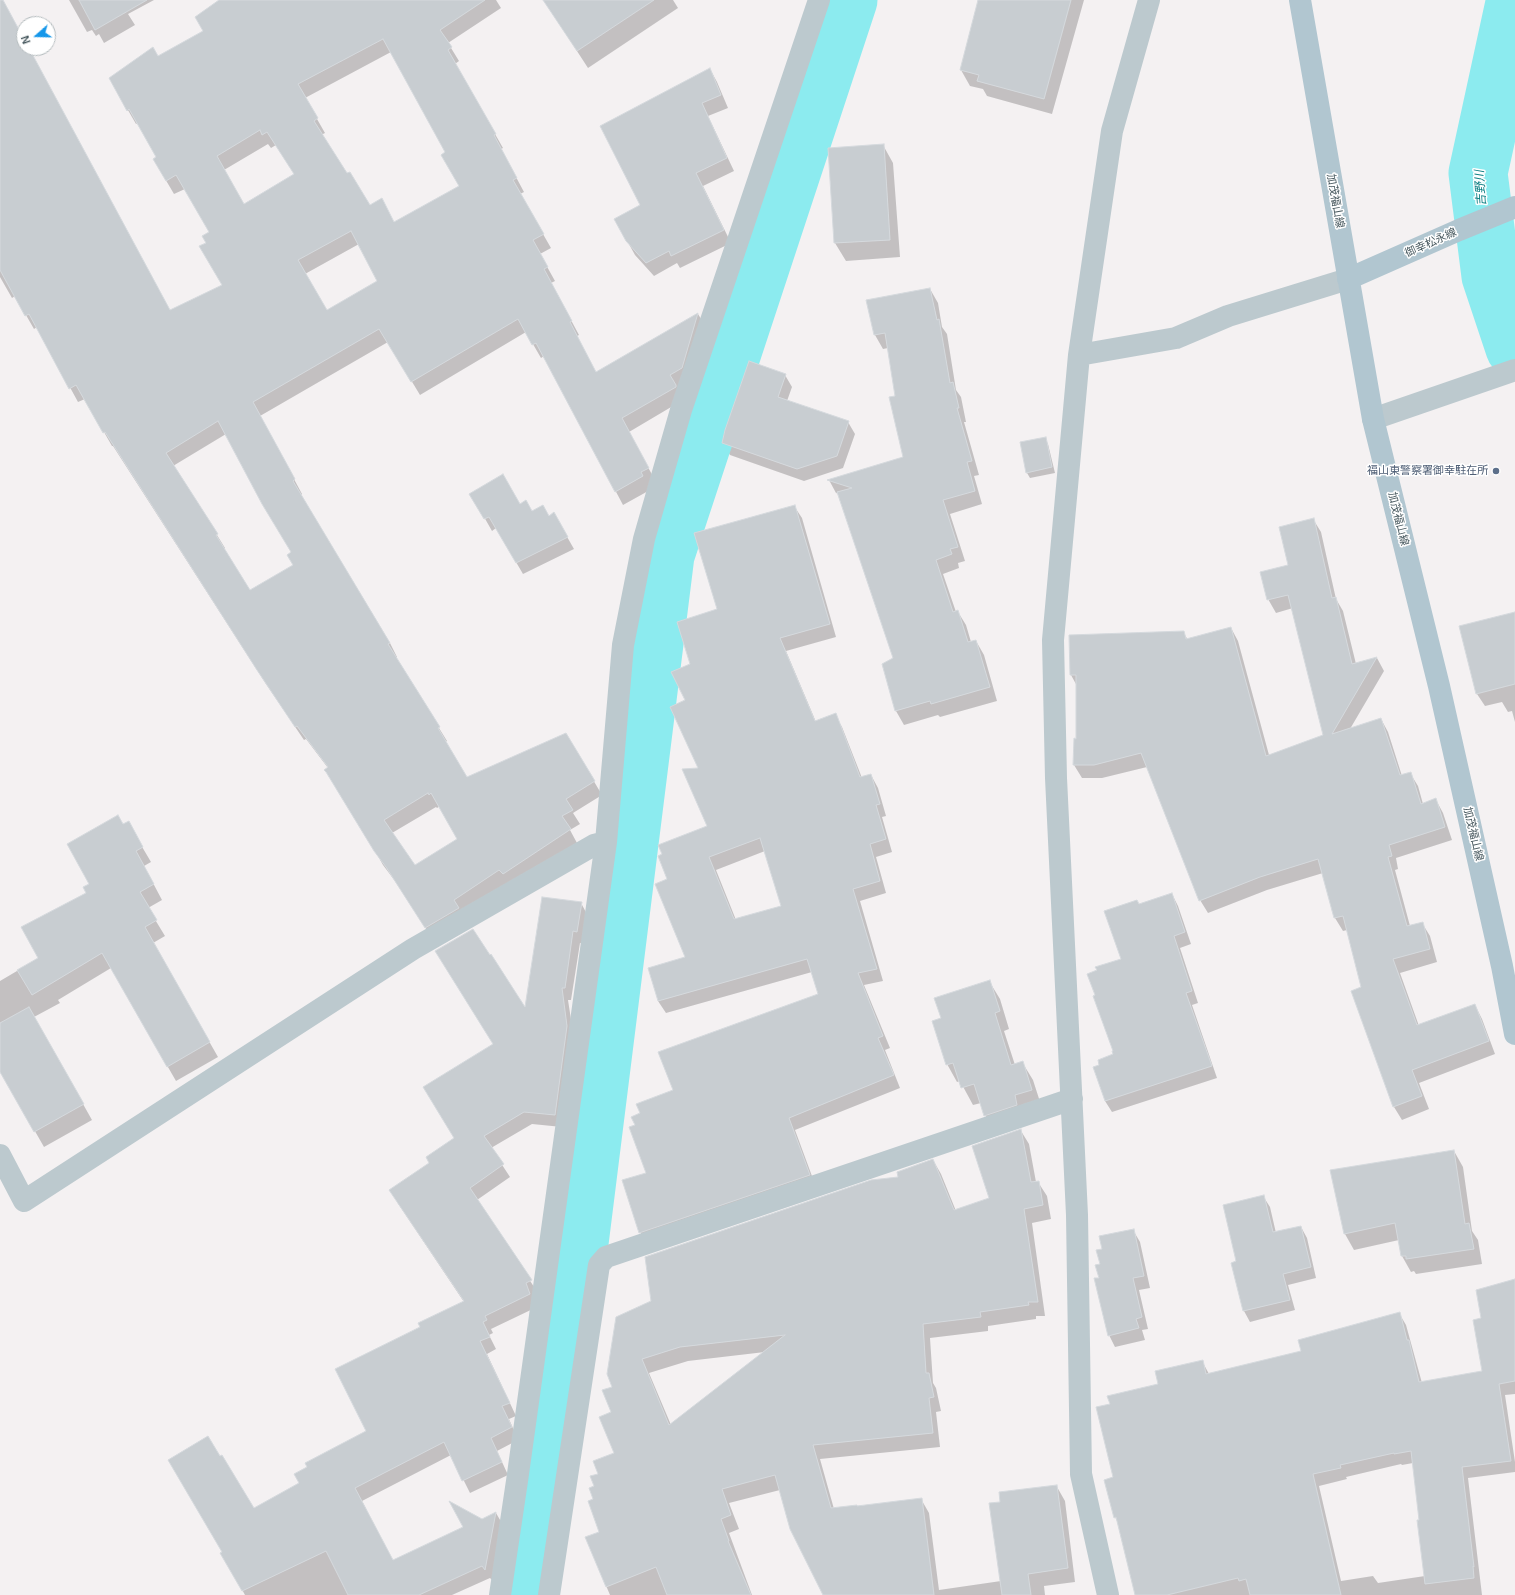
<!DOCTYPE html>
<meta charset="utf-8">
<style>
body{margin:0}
#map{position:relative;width:1515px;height:1595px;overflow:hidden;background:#f4f1f2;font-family:Arial,sans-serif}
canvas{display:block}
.north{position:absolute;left:16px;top:16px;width:40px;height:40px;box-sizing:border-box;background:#fff;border:1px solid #b6bdbf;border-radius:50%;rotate:250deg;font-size:11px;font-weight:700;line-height:16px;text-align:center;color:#48595f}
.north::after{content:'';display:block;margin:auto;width:14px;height:18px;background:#1597ea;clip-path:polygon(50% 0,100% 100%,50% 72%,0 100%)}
</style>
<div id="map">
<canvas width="1515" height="1595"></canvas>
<div class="north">N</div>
</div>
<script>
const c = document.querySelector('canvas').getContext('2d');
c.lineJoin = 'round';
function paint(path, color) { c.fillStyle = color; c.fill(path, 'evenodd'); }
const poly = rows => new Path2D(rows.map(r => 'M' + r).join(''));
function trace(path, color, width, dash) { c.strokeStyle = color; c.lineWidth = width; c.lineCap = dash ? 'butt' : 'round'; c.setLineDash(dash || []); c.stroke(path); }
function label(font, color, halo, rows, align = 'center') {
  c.font = font + ' Arial,"Noto Sans JP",sans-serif'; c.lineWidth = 3; c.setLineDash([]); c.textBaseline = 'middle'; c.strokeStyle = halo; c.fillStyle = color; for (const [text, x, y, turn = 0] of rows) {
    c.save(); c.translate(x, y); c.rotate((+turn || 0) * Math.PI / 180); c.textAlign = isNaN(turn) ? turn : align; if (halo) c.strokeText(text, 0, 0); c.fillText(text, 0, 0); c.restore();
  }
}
const shadow = poly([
 [0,0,2,0,24,41,24,48,28,48,170,311,223,285,207,243,210,232,185,189,174,194,154,160,158,158,138,123,136,124,110,79,158,57,204,32,221,0,496,0,501,8,448,43,459,61,455,64,503,148,501,149,524,192,520,194,551,248,540,254,555,281,551,283,579,335,577,336,596,373,698,314,706,327,683,400,629,432,656,482,650,490,623,505,544,356,541,358,526,332,420,395,388,342,260,416,302,494,301,495,390,643,397,657,395,658,439,728,447,741,445,742,467,778,566,734,602,795,573,813,580,824,570,830,577,843,434,941,395,881,383,865,328,768,306,739,304,740,266,684,113,446,112,446,85,399,78,402,37,327,34,329,15,296,12,298,0,277],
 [391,52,446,153,460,186,394,223,370,206,347,175,321,135,325,133,305,98],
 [268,144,271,148,276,145,295,175,244,205,224,170],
 [359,244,379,281,326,311,305,274],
 [226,434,293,553,294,566,250,591,224,549,225,548,217,535,173,466],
 [440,806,459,839,415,866,392,833,436,807,437,808],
 [69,0,154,0,128,14,135,25,104,43,99,34,96,36,92,30,87,32],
 [554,0,673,0,678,8,588,68,547,5],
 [979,0,1084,0,1052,114,987,96,983,89,970,86,961,70],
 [710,69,717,82,728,108,708,116,734,171,703,186,731,243,680,268,677,263,654,276,635,255,615,219,641,205],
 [883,145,893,163,900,257,846,261,835,243,829,149],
 [930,289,938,303,942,327,947,334,956,390,961,397,966,422,964,422,979,475,974,476,982,504,950,514,965,561,958,563,959,568,943,574,956,612,958,612,966,625,971,642,976,641,984,655,997,701,940,717,938,715,904,725,896,711,883,664,894,658,839,494,836,493,829,480,904,457,896,396,888,348,883,349,875,335,867,301],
 [785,375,792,387,787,401,848,422,855,434,843,468,804,481,730,455,723,443],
 [1045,438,1048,444,1055,473,1030,478,1027,473],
 [471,494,520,505,532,512,549,517,554,514,574,549,523,574,496,528,492,531],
 [794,506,802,518,836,637,786,651,816,722,835,715,842,727,862,778,871,775,878,788,886,816,882,817,892,852,876,857,886,893,860,901,883,981,864,985,890,1048,885,1050,900,1088,795,1130,816,1187,647,1245,640,1232,647,1173,636,1125,641,1114,819,995,812,972,666,1013,658,1001,686,958,668,879,708,826,700,769,686,700,691,664,718,610],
 [765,851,782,906,736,920,716,870],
 [1313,519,1321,532,1336,599,1343,611,1356,664,1377,658,1384,671,1350,729,1381,719,1388,732,1402,776,1410,773,1418,786,1423,804,1436,800,1443,813,1452,840,1396,858,1398,869,1395,870,1410,926,1422,923,1430,936,1437,962,1400,973,1419,1026,1475,1005,1482,1019,1495,1054,1419,1083,1429,1109,1402,1120,1394,1107,1352,992,1363,988,1347,930,1343,931,1335,918,1323,873,1267,890,1208,913,1200,900,1147,767,1102,778,1082,778,1074,765,1077,740,1077,686,1071,675,1183,632,1188,640,1231,628,1238,641,1269,755,1324,735,1293,608,1276,613,1268,599,1289,565],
 [1515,613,1515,722,1512,711,1508,712,1502,702,1485,706,1477,694],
 [128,823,151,862,144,866,162,900,148,908,165,936,153,943,218,1057,176,1081,111,968,58,1000,60,1003,34,1017,92,1120,44,1147,0,1070,0,981,39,958,87,893,91,884,123,825],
 [1172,894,1178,906,1191,944,1180,948,1198,1003,1192,1005,1217,1078,1112,1112,1105,1101,1101,1065,1114,1055,1122,960,1139,905],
 [581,903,588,916,584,944,580,943,571,1000,568,1000,574,1039,562,1127,532,1124,491,1148,510,1177,477,1200,538,1293,537,1307,491,1329,493,1333,489,1335,496,1349,487,1354,516,1416,509,1419,518,1440,497,1451,508,1475,470,1493,451,1455,362,1501,393,1561,496,1513,503,1525,492,1580,490,1578,452,1595,245,1595,222,1553,254,1509,300,1484,367,1431,422,1327,464,1302,397,1202,430,1163,455,1139,494,1045,526,1010],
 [989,981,1000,999,1009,1029,1004,1031,1015,1065,1022,1062,1033,1080,1042,1108,995,1133,985,1115,981,1103,973,1105,960,1081,957,1082,947,1064,942,1018],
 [1021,1131,1029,1144,1036,1182,1038,1182,1047,1196,1051,1219,1032,1223,1045,1316,1036,1316,1036,1319,988,1326,988,1331,930,1338,933,1383,936,1388,941,1411,936,1412,940,1447,820,1459,834,1509,857,1507,921,1499,929,1513,939,1590,1001,1581,1001,1503,1057,1487,1065,1501,1075,1582,1044,1586,1045,1595,824,1595,780,1490,729,1503,739,1529,729,1533,752,1595,610,1595,586,1538,601,1532,595,1487,599,1474,615,1454,612,1413,613,1387,652,1302,933,1160,941,1174,956,1211,990,1198],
 [765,1352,671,1425,649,1373,688,1361],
 [1454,1151,1463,1167,1472,1231,1478,1240,1482,1264,1416,1274,1414,1271,1411,1272,1402,1256,1399,1240,1354,1250,1345,1234,1331,1170],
 [1263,1196,1270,1207,1276,1233,1301,1227,1307,1238,1316,1278,1288,1285,1295,1310,1250,1322,1244,1311,1232,1263,1238,1262],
 [1133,1230,1140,1242,1150,1288,1139,1290,1148,1329,1142,1330,1145,1340,1115,1347,1109,1335,1100,1279,1103,1250],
 [1515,1280,1515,1394,1505,1395,1515,1462,1515,1472,1468,1478,1482,1595,1136,1595,1119,1525,1115,1517,1115,1478,1111,1405,1159,1385,1202,1361,1209,1374,1302,1351,1399,1313,1406,1325,1422,1383,1483,1372,1482,1319],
 [1413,1463,1425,1576,1378,1583,1373,1576,1341,1581,1319,1486,1347,1479,1346,1477,1401,1464,1402,1465]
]);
const river = poly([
 [1515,3,1478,173,1491,276,1515,348],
 [529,1595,562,1379,665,555,848,0]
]);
const building = poly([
 [0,0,3,0,24,39,24,48,29,48,170,310,222,285,199,246,206,243,202,236,209,232,176,175,166,181,153,159,156,157,129,109,127,111,109,78,153,47,158,56,203,31,195,17,219,0,485,0,440,30,452,47,448,50,496,134,494,135,517,178,513,180,544,234,533,240,548,267,544,269,572,321,570,322,596,372,698,313,682,368,670,375,676,385,676,387,622,418,649,468,641,472,643,476,615,492,536,343,532,345,518,319,411,382,379,329,253,402,295,479,293,481,390,643,388,644,440,727,438,728,467,777,566,733,595,781,566,799,573,810,562,816,571,829,503,874,499,870,454,900,459,908,425,928,386,867,374,851,326,772,324,770,328,767,297,726,295,727,257,670,105,432,103,433,76,385,69,389,29,314,25,316,0,270,0,0],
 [383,39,445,152,441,155,459,186,394,222,382,198,370,205,350,172,347,173,314,121,318,118,298,84,383,39],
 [260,130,262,135,267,132,294,174,244,204,217,156,260,130],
 [351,231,377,281,327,310,298,260,351,231],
 [218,421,262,504,291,552,287,555,293,565,250,590,216,535,218,534,166,453,218,421],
 [428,793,429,795,431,793,457,839,415,865,384,820,428,793],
 [79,0,147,0,95,30,79,0],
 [543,0,654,0,577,51,543,0],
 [978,0,1071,0,1044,99,977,81,979,75,960,70,978,0],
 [710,68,721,95,702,103,727,158,696,173,724,230,671,256,669,251,646,263,626,241,614,219,640,205,600,126,710,68],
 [884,144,890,240,834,243,828,148,884,144],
 [930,288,937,320,939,319,950,383,953,382,959,408,957,408,972,461,967,462,975,491,943,500,958,547,950,549,952,554,936,560,953,612,958,610,968,642,976,640,990,687,931,704,930,701,895,711,882,664,893,658,837,492,852,488,827,480,903,457,889,397,895,396,885,333,874,335,866,300,930,288],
 [749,361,786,374,778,397,849,421,837,456,797,469,722,443,725,430,749,361],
 [1046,437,1052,467,1026,473,1020,442,1046,437],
 [503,474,520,504,526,500,532,511,543,505,549,516,554,512,568,537,516,563,489,517,484,519,469,494,503,474],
 [795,505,830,624,780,638,815,721,836,713,860,777,871,774,880,804,876,805,886,839,870,844,880,881,853,889,877,969,858,973,883,1036,878,1038,894,1075,789,1118,810,1175,639,1233,622,1180,646,1173,629,1127,635,1125,631,1117,640,1113,636,1104,673,1090,658,1052,818,994,807,959,658,1001,648,968,685,957,655,884,667,879,658,856,662,854,658,845,707,826,682,769,698,768,670,707,685,700,671,672,690,664,677,622,717,609,694,533,795,505],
 [760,838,781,906,734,919,709,857,760,838],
 [1314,518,1332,598,1336,597,1352,664,1377,657,1332,734,1381,718,1400,775,1411,772,1421,804,1436,798,1445,827,1389,845,1392,856,1388,857,1407,926,1423,922,1430,949,1393,959,1417,1025,1475,1004,1489,1041,1412,1070,1422,1096,1393,1107,1351,991,1361,987,1343,916,1334,918,1318,859,1260,877,1199,901,1141,753,1094,765,1073,765,1074,738,1076,739,1076,675,1070,675,1069,635,1184,631,1186,639,1231,627,1266,756,1323,735,1288,595,1267,600,1260,572,1288,565,1279,527,1314,518],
 [1515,612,1515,684,1476,694,1459,626,1515,612],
 [118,815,123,824,129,821,143,847,136,851,154,884,140,892,157,920,145,927,210,1042,167,1067,102,953,32,995,17,970,38,958,21,927,86,893,83,887,89,884,67,844,118,815],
 [1172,893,1185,932,1174,936,1192,991,1186,993,1212,1066,1105,1101,1093,1067,1099,1065,1098,1060,1113,1054,1112,1051,1113,1051,1093,996,1095,995,1087,974,1097,970,1095,967,1121,959,1104,911,1137,900,1139,904,1172,893],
 [542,897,582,902,577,932,573,931,565,988,562,988,567,1026,555,1115,524,1112,484,1136,504,1164,470,1188,532,1280,526,1283,530,1294,485,1316,487,1320,483,1322,490,1337,480,1341,510,1403,502,1406,512,1427,491,1438,502,1462,462,1481,444,1442,355,1488,393,1560,463,1527,449,1501,482,1519,496,1512,485,1570,482,1566,419,1595,348,1595,326,1551,242,1591,220,1553,222,1552,168,1460,208,1436,220,1456,222,1455,254,1508,299,1483,294,1474,307,1467,305,1463,366,1431,335,1369,420,1327,418,1323,464,1301,389,1190,429,1163,426,1157,454,1138,423,1087,493,1044,435,951,473,929,490,955,491,954,525,1007,542,897],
 [990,980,1000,1011,995,1013,1011,1065,1023,1061,1032,1090,1015,1095,1017,1105,984,1116,974,1084,961,1088,953,1063,946,1065,932,1021,941,1018,934,998,990,980],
 [29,1007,84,1104,34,1132,0,1072,0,1023,29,1007],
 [1021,1129,1031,1182,1039,1181,1043,1205,1024,1209,1038,1302,1028,1302,1029,1305,980,1312,981,1317,923,1324,926,1373,929,1373,934,1397,929,1398,933,1433,813,1445,831,1508,857,1505,857,1506,922,1498,934,1595,823,1595,790,1529,775,1475,722,1489,731,1515,721,1519,729,1541,728,1541,751,1595,667,1595,656,1567,606,1587,585,1537,599,1532,588,1501,593,1499,589,1488,594,1486,590,1476,598,1474,593,1461,614,1453,599,1417,611,1412,602,1390,612,1387,607,1374,616,1317,651,1301,645,1257,871,1180,898,1177,897,1172,933,1159,954,1210,989,1198,972,1146,1021,1129],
 [785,1335,669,1425,642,1359,680,1347,785,1335],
 [1454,1150,1465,1224,1469,1223,1474,1249,1406,1259,1406,1256,1401,1256,1395,1223,1344,1234,1330,1170,1454,1150],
 [1264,1195,1273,1232,1301,1226,1311,1267,1283,1274,1290,1300,1243,1311,1231,1263,1236,1261,1223,1205,1264,1195],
 [1134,1229,1144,1276,1133,1278,1142,1317,1136,1319,1139,1328,1108,1336,1094,1278,1099,1278,1095,1265,1100,1264,1096,1250,1102,1249,1099,1236,1134,1229],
 [1515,1279,1515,1381,1499,1384,1511,1461,1462,1467,1474,1567,1473,1566,1474,1578,1425,1584,1417,1520,1419,1520,1411,1451,1394,1454,1394,1453,1340,1465,1341,1468,1313,1474,1341,1595,1250,1595,1246,1579,1239,1581,1238,1578,1167,1595,1135,1595,1116,1517,1114,1518,1104,1480,1113,1477,1096,1407,1110,1404,1107,1396,1158,1384,1155,1371,1203,1360,1206,1374,1301,1351,1298,1340,1400,1312,1407,1340,1409,1340,1419,1382,1482,1371,1473,1320,1481,1318,1476,1290,1515,1279],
 [1057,1485,1068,1568,1028,1574,1031,1595,1002,1595,989,1503,1000,1502,999,1492,1057,1485]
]);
const minor = poly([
 [1079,355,1176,338,1228,316,1348,279],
 [1373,419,1515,370],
 [0,1155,24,1201,413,949,594,845,606,842],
 [500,1595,517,1481,606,842,623,645,644,539,681,410,819,0],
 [549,1595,599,1265,606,1257,1072,1099],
 [1108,1595,1081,1474,1077,1215,1056,778,1053,640,1079,355,1112,131,1149,0]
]);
const major = poly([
 [1300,0,1373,419,1439,686,1502,966,1515,1034],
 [1348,279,1459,230,1515,207]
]);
const markers = [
 [1496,471,4,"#5c6f8a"]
];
const streetNames = [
 ["加茂福山線",1335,201,80],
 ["御幸松永線",1431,243,-24],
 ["加茂福山線",1398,519,76],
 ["加茂福山線",1473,834,77]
];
const serviceNames = [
 ["福山東警察署御幸駐在所",1488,471]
];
const waterNames = [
 ["吉野川",1481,188,-94]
];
paint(shadow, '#0003');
trace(river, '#8cebef', 59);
paint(building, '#c8cdd1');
trace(building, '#d5d9dd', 1);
trace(minor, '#bcc9ce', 22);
trace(major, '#b1c6d0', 22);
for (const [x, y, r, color] of markers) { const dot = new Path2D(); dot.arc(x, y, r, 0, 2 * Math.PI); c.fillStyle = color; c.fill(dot); trace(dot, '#fff', 1.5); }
label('11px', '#48595f', '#fff', streetNames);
label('11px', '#4e5e75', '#fff', serviceNames, 'right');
label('italic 12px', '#0b7e82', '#fff', waterNames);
</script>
